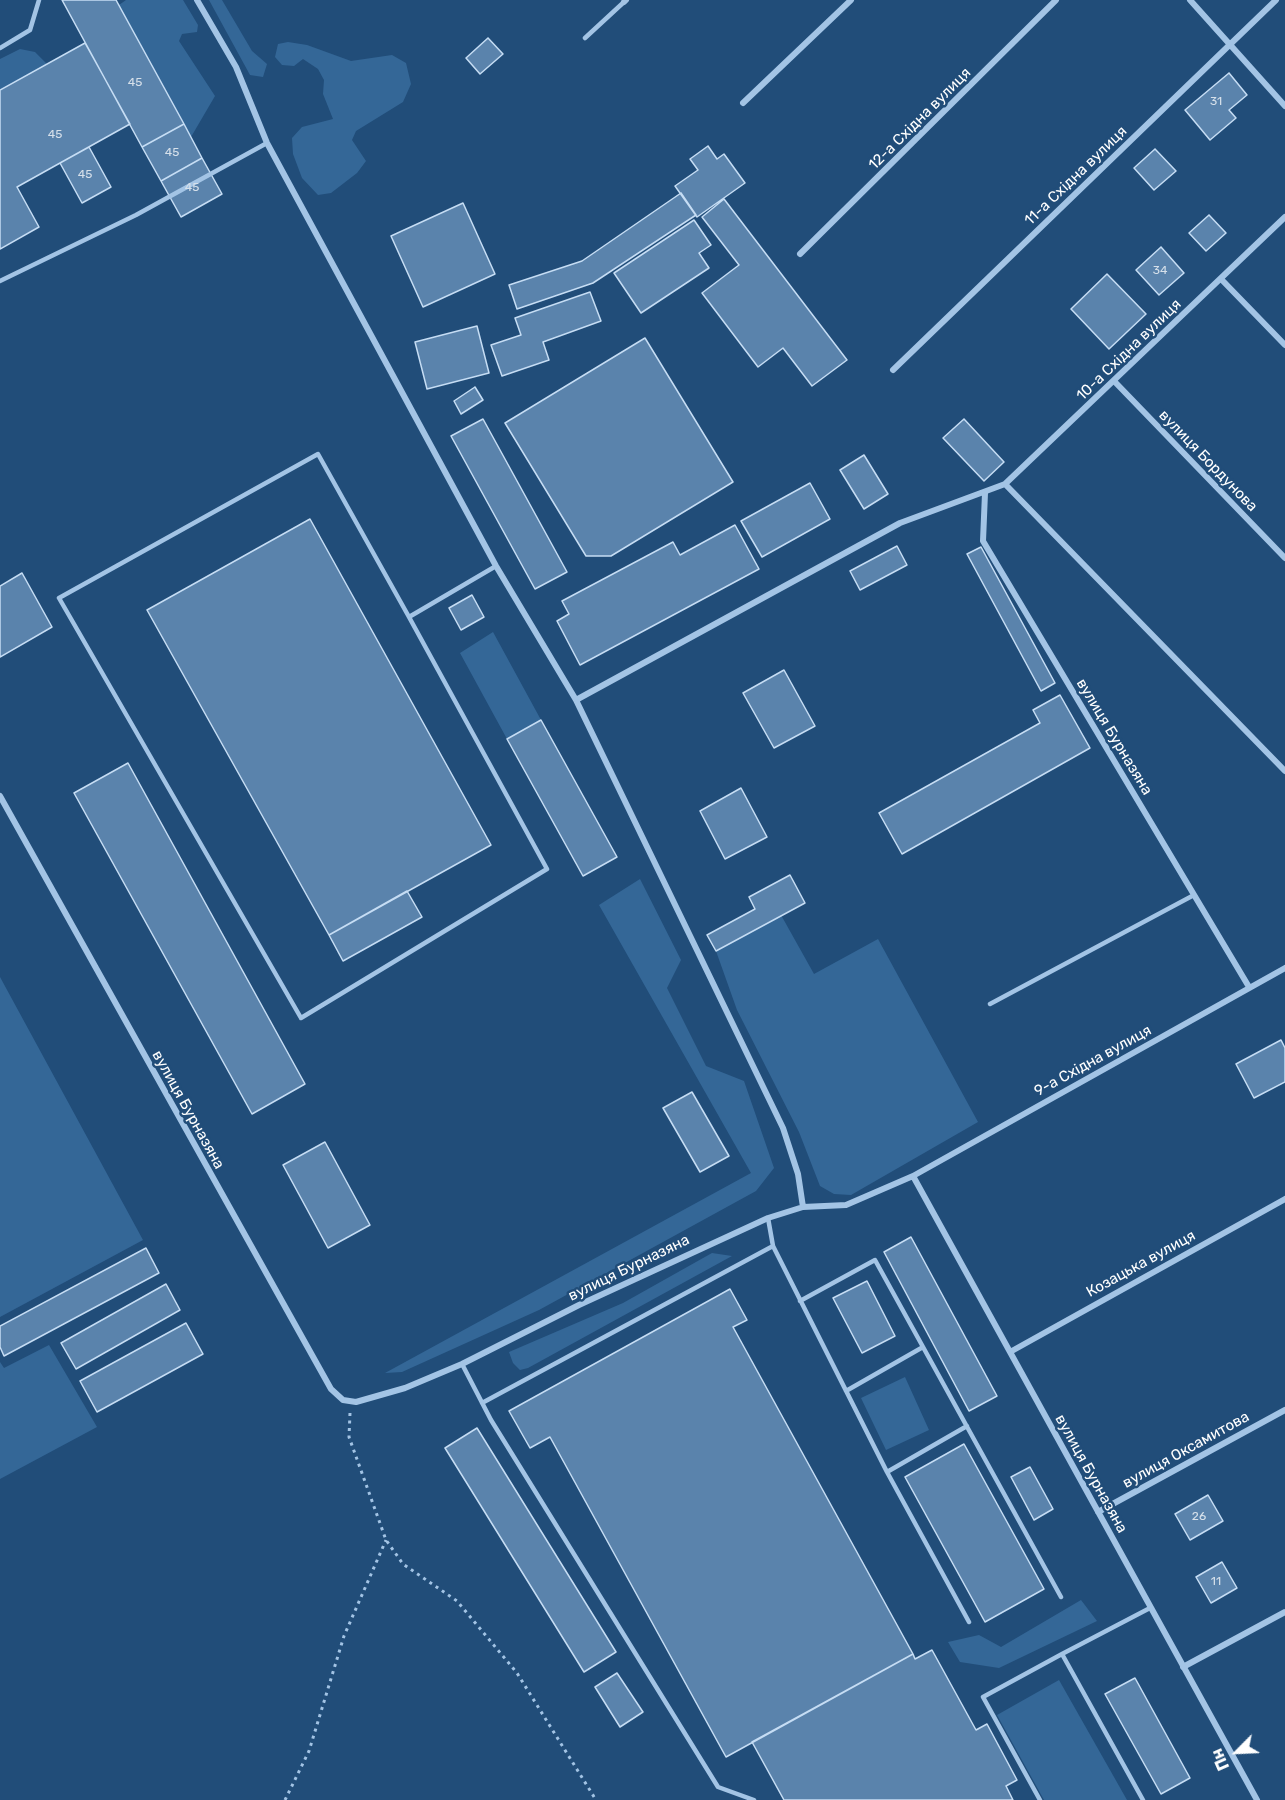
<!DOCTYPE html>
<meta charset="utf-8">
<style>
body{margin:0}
#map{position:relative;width:1285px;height:1800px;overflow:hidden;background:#214d79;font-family:Rubik,sans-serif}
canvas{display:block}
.north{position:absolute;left:1207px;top:1722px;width:60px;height:60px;-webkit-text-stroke:4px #214d79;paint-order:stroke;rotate:246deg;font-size:16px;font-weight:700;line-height:24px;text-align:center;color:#fff}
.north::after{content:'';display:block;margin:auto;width:21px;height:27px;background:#fff;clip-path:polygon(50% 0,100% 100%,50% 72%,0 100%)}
</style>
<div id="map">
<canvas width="1285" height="1800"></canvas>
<div class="north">Пн</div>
</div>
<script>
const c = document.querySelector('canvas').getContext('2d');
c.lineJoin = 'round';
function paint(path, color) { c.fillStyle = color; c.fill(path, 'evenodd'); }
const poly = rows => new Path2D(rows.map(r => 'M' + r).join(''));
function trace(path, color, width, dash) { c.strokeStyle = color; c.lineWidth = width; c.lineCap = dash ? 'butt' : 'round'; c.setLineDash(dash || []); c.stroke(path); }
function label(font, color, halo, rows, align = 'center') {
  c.font = font + ' Rubik,sans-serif'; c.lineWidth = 5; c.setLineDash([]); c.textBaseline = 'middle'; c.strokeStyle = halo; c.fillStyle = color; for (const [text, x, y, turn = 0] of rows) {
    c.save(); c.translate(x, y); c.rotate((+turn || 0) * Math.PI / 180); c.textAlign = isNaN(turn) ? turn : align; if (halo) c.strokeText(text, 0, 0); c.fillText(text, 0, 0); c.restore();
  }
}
const green = poly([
 [126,0,183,0,198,25,197,32,182,34,179,41,215,96,191,137,119,5],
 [209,0,222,0,252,51,267,64,263,77,250,75],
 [288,42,307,45,351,61,392,55,406,63,411,84,403,102,356,131,352,140,366,161,357,173,331,193,318,195,302,178,293,154,292,138,302,127,333,119,323,94,324,80,318,69,303,59,294,66,282,65,275,57,278,44],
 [20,49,35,52,47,64,0,90,0,59],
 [493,632,541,720,507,739,460,653],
 [640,879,681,960,667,988,706,1066,744,1081,774,1168,756,1191,539,1310,402,1372,385,1373,751,1173,599,905],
 [781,915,814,974,878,939,978,1122,851,1195,834,1194,820,1186,799,1132,737,1010,716,951],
 [0,977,143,1240,0,1317],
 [712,1253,732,1256,528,1368,520,1370,513,1363,509,1352,623,1303],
 [49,1345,97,1427,0,1479,0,1362,4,1368],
 [905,1377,929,1430,886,1450,861,1398],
 [1081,1600,1097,1621,999,1668,960,1662,948,1642,979,1635,1001,1647],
 [1059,1680,1127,1800,1044,1800,997,1715]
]);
const building = poly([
 [62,0,116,0,184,124,142,147,62,0],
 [488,38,503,54,480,74,466,58,488,38],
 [85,43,130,124,17,187,39,227,0,249,0,90,85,43],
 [1229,73,1247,95,1229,110,1236,118,1210,140,1185,110,1229,73],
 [184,124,202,158,161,181,142,147,184,124],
 [708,146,717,159,724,154,745,183,697,217,675,186,698,170,690,159,708,146],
 [89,147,111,187,82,203,60,163,89,147],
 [1155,149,1176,171,1154,190,1134,168,1155,149],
 [202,158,222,194,181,217,161,181,202,158],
 [681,193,696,215,593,283,517,309,509,285,582,261,681,193],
 [724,199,847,360,812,386,783,348,758,367,702,293,739,265,702,217,724,199],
 [463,203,495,274,423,307,391,236,463,203],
 [1209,215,1226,233,1206,251,1189,233,1209,215],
 [694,220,711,245,699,253,709,268,641,313,614,273,694,220],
 [1161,247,1184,273,1159,295,1136,270,1161,247],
 [1107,274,1146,314,1109,349,1071,309,1107,274],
 [590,292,601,321,543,342,549,360,502,376,491,345,521,335,515,318,590,292],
 [477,326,489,373,427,389,415,342,477,326],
 [645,338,733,482,611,556,586,556,505,423,645,338],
 [475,387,483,400,461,414,454,401,475,387],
 [483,419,567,572,535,589,451,436,483,419],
 [964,419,1004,462,984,481,943,438,964,419],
 [864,455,888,494,864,509,840,470,864,455],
 [810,483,830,519,762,557,741,521,810,483],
 [310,519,491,845,329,935,147,610,310,519],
 [735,525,759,569,580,665,557,621,569,614,562,601,673,542,680,555,735,525],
 [897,546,907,565,860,590,850,571,897,546],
 [981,547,1055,683,1041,691,967,554,981,547],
 [22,573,52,627,0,657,0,586,22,573],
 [472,595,484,617,461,630,449,608,472,595],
 [784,670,815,726,774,748,743,693,784,670],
 [1060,695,1090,748,902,854,879,813,1040,723,1033,710,1060,695],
 [541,720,617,857,583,876,507,739,541,720],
 [128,763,305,1084,252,1114,74,793,128,763],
 [741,788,767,837,725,859,700,811,741,788],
 [790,875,805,903,716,951,707,935,755,909,749,897,790,875],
 [407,891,422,917,343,961,329,935,407,891],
 [1281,1040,1285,1048,1285,1082,1254,1098,1236,1064,1281,1040],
 [692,1092,729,1156,700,1172,663,1108,692,1092],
 [325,1142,370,1225,328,1248,283,1165,325,1142],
 [911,1237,997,1396,969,1411,884,1252,911,1237],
 [146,1248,159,1273,4,1356,0,1347,0,1326,146,1248],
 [867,1281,895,1336,862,1353,833,1298,867,1281],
 [166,1284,180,1310,76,1369,61,1343,166,1284],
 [730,1289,747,1320,733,1327,913,1654,726,1757,550,1437,530,1448,509,1411,730,1289],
 [186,1323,203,1354,97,1412,80,1381,186,1323],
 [477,1428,616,1652,584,1672,445,1448,477,1428],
 [964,1444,1044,1589,985,1622,905,1477,964,1444],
 [1030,1467,1053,1509,1034,1520,1011,1477,1030,1467],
 [1208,1495,1223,1521,1190,1540,1175,1514,1208,1495],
 [1222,1562,1237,1588,1211,1603,1196,1577,1222,1562],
 [932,1650,976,1730,987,1724,1017,1780,1006,1786,1013,1800,784,1800,752,1742,913,1654,915,1659,932,1650],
 [617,1673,643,1712,620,1727,595,1687,617,1673],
 [1135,1678,1190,1778,1161,1794,1105,1694,1135,1678]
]);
const path = poly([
 [350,1413,349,1437,386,1540,403,1564,457,1601,517,1673,596,1800],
 [285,1800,309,1751,344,1636,386,1540]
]);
const service = poly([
 [585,38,624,2],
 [0,48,30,30,39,0],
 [0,281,136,215,267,143],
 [409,617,547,869,301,1018,59,598,318,454,409,617,496,566],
 [990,1004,1194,895],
 [773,1246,887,1472,969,1622],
 [800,1301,875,1260,1061,1597],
 [462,1364,491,1420,718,1787,754,1800],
 [846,1391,923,1347],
 [482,1403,773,1246,768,1218],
 [887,1472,967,1426],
 [1040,1800,983,1697,1062,1654],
 [1143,1800,1062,1654,1150,1608]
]);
const minor = poly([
 [197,0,236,67,267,143,496,566,576,700,783,1128,798,1174,803,1207],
 [1190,0,1285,106],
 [624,2,626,0],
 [743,103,851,0],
 [800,254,1056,0],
 [1221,279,1285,345],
 [893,370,1276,0],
 [1114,381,1285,558],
 [1005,484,1285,771],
 [985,493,983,541,1249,987],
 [576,700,900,523,1005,484,1285,217],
 [0,796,331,1389,343,1400,356,1402,405,1388,462,1364,579,1305,768,1218,803,1207,846,1205,913,1176,1257,1800],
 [913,1176,1285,968],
 [1010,1352,1285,1199],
 [1098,1512,1285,1410],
 [1183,1667,1285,1612]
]);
const numberNames = [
 ["45",135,83],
 ["31",1216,102],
 ["45",55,135],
 ["45",172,153],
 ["45",85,175],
 ["45",192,188],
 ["34",1160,271],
 ["26",1199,1517],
 ["11",1216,1582]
];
const streetNames = [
 ["12-а Східна вулиця",920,119,-45],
 ["11-а Східна вулиця",1076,176,-44],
 ["10-а Східна вулиця",1129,350,-44],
 ["вулиця Бордунова",1208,461,46],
 ["вулиця Бурназяна",1114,737,59],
 ["9-а Східна вулиця",1093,1061,-29],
 ["вулиця Бурназяна",188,1110,61],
 ["Козацька вулиця",1141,1264,-29],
 ["вулиця Бурназяна",629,1268,-26],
 ["вулиця Оксамитова",1186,1450,-29],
 ["вулиця Бурназяна",1091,1474,61]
];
paint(green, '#346797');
paint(building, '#5a83ac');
trace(building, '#c6ddf4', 1.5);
trace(path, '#a3c4e5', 3, [3, 4.5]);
trace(service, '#a3c4e5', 4.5);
trace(minor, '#a3c4e5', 6);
label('12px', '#d6e0ea', null, numberNames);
label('15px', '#fff', '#214d79', streetNames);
</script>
